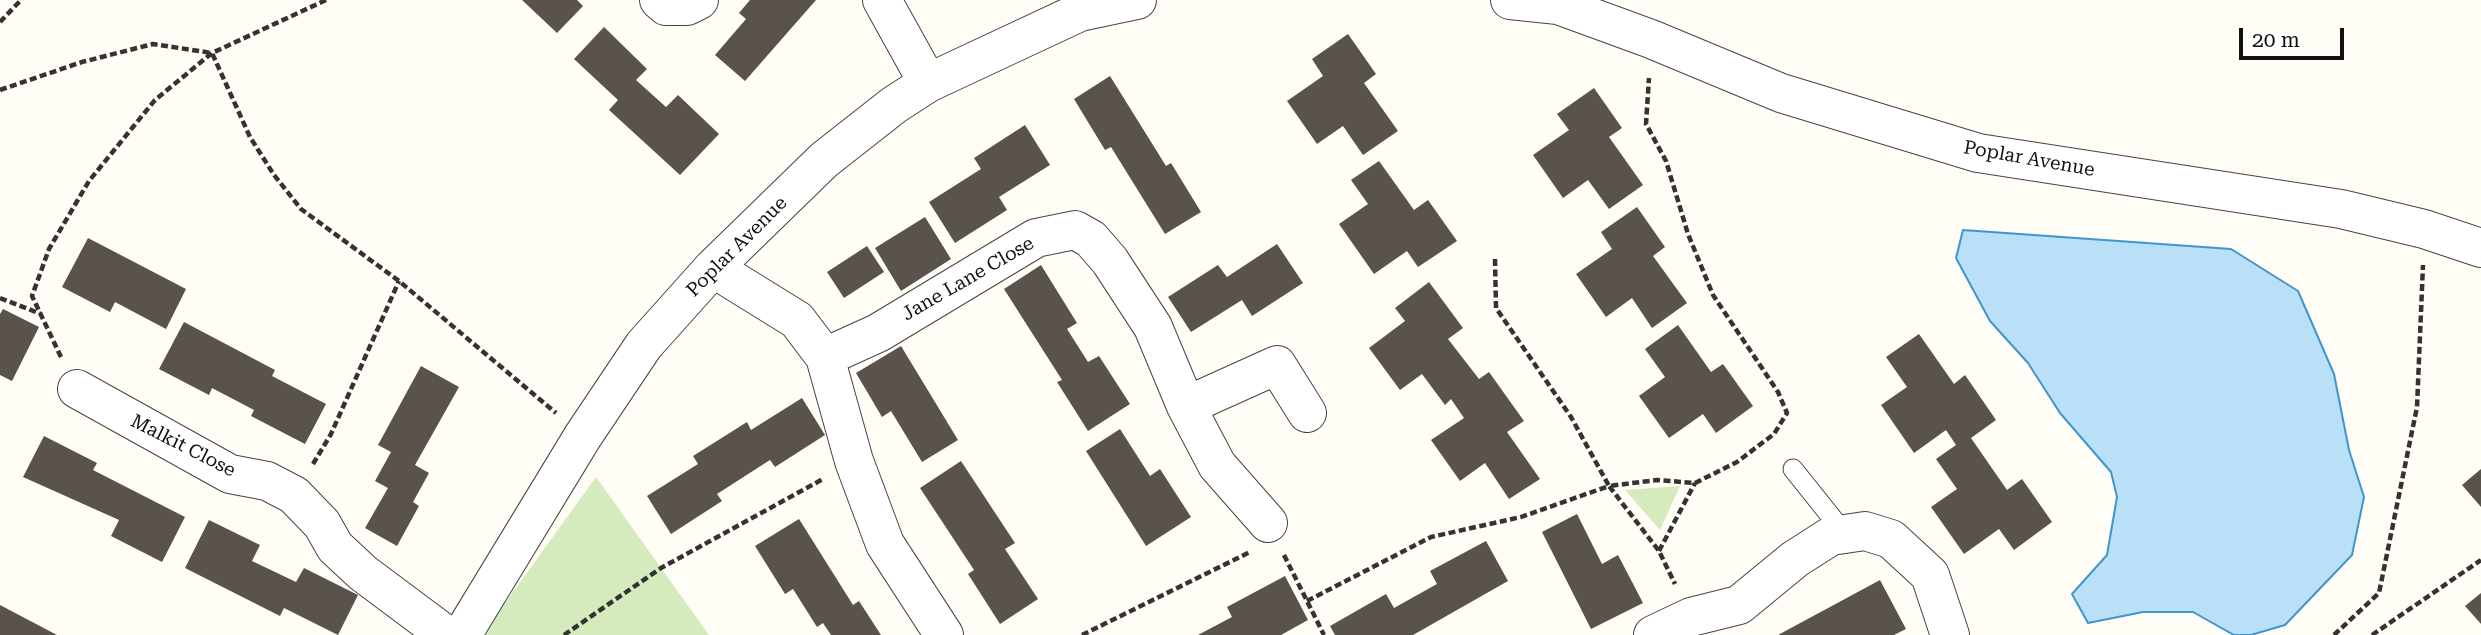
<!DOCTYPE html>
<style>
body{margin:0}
#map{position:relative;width:2481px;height:635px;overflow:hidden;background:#fffdf5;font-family:"Roboto Serif",serif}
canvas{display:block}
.scale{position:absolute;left:2239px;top:28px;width:105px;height:32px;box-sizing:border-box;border:4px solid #111;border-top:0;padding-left:9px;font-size:21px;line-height:24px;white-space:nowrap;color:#111;-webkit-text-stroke:5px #fff;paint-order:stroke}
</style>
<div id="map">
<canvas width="2481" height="635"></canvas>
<div class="scale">20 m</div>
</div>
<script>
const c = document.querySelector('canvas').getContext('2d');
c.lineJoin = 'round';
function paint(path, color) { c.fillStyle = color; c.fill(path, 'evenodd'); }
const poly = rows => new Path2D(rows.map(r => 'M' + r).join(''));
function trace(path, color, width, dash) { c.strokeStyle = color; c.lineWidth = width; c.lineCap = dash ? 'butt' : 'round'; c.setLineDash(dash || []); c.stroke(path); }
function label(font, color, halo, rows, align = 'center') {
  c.font = font + ' "Roboto Serif",serif'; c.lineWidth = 7; c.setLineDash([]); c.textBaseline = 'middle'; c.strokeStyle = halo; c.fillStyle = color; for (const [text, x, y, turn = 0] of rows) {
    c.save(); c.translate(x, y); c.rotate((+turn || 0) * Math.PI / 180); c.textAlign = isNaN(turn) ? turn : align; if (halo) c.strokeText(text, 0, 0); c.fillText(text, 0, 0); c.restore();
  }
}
const green = poly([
 [596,477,709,635,482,635],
 [1680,486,1660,530,1625,490]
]);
const water = poly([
 [1963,230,2231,249,2298,291,2334,374,2349,450,2364,497,2352,555,2285,625,2251,635,2234,635,2193,612,2143,612,2088,623,2072,594,2107,555,2117,497,2111,472,2060,413,2028,363,1990,321,1956,258,1963,230]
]);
const building = poly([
 [522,0,577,0,583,6,557,33],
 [750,0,816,0,745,81,715,55,746,19,739,13],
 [604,27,647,69,636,80,666,107,678,95,719,134,680,175,609,110,618,100,574,59],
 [1348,34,1376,74,1364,83,1398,131,1363,155,1343,126,1317,144,1287,101,1323,76,1312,59],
 [1110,76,1166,166,1171,163,1201,212,1165,234,1111,147,1105,150,1074,99],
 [1594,88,1622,128,1609,137,1643,185,1609,209,1588,180,1563,198,1533,155,1569,130,1557,114],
 [1025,125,1050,165,999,197,1007,210,955,243,929,202,981,169,974,158],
 [1379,161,1414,210,1428,200,1457,241,1418,267,1407,251,1374,274,1339,224,1368,204,1351,180],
 [1637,207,1665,247,1653,256,1687,303,1652,328,1632,298,1606,317,1576,274,1612,249,1601,232],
 [925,217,951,259,901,291,875,248],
 [88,238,186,289,166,329,115,302,110,312,62,287],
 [1277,244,1303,283,1252,316,1242,300,1191,332,1168,297,1218,265,1227,277],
 [867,246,884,272,844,298,827,272],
 [1041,265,1077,323,1067,329,1088,362,1099,356,1130,404,1088,431,1057,382,1062,380,1004,289],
 [1429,282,1463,328,1448,339,1479,379,1489,372,1524,421,1507,432,1540,479,1509,499,1485,463,1460,481,1431,440,1464,418,1451,399,1445,405,1422,374,1400,390,1369,348,1405,321,1395,308],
 [3,309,39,327,12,381,0,375,0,314],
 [184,322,275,370,272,376,326,404,305,444,251,416,254,410,212,388,209,395,159,369],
 [1678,325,1711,372,1723,364,1753,406,1716,433,1703,414,1669,438,1639,396,1665,377,1645,349],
 [1919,334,1954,384,1965,375,1996,420,1971,438,2007,490,2022,479,2052,522,2014,550,1999,529,1964,554,1931,507,1957,489,1936,459,1956,445,1946,430,1914,453,1881,405,1907,387,1886,357],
 [901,346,958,440,922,462,891,411,882,417,856,373],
 [421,366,459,387,415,465,429,473,413,502,419,506,397,546,365,528,388,488,375,481,391,452,378,445],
 [802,398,825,435,775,467,770,460,717,494,722,501,671,534,647,496,698,464,693,456,747,422,751,430],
 [1120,429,1150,476,1160,469,1191,517,1146,546,1086,451],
 [44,436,97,463,93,470,185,517,162,562,111,536,119,520,23,477],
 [961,461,1015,543,1005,549,1038,599,1000,624,968,574,974,570,920,488],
 [2481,469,2481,507,2462,485],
 [1577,514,1602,564,1618,555,1643,603,1591,629,1542,532],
 [799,519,853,605,859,601,881,635,831,635,823,623,817,627,793,589,785,594,755,546],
 [209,520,260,545,252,561,296,582,304,568,358,595,338,635,284,608,280,616,185,568],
 [1486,541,1508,581,1413,635,1335,635,1330,626,1386,594,1394,608,1437,584,1430,571],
 [1285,576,1308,620,1281,635,1198,635,1232,617,1227,607],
 [1880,580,1906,629,1894,635,1778,635],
 [2481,593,2481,624,2465,606],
 [0,605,57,635,0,635]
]);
const path = poly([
 [0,22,21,0],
 [0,90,82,62,153,44,212,53,250,137,274,175,301,209,399,281,556,413],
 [1495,259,1496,308,1571,417,1609,486,1657,480,1695,483,1737,462,1774,434,1787,413,1778,392,1713,295,1688,234,1666,161,1646,124,1649,78],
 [0,298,41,314],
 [61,357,32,296,49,249,89,181,155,100,212,53,326,0],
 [313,464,331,434,399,281],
 [1659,551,1695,483],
 [1284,555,1324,635],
 [1307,601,1431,537,1521,517,1609,486,1659,551,1675,584],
 [564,635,661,568,823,479],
 [1082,635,1250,552],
 [2334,635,2379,593,2417,407,2423,265],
 [2372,635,2481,560]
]);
const service = poly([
 [1793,469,1845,534]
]);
const minor = poly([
 [659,0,666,6,687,6,699,0],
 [882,0,928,83],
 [1510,0,1558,5,1651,39,1781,93,1978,153,2341,209,2424,229,2481,248],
 [713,268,797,320,825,357],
 [77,389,230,474,267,481,294,495,322,524,335,547,363,573,446,635],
 [1186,406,1277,365,1307,413],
 [462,635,583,436,644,345,713,268,824,160,894,105,928,83,1080,12,1137,0],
 [944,635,885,544,854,461,825,357,878,333,1036,238,1075,230,1091,239,1110,261,1153,327,1186,406,1217,465,1268,523],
 [1653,635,1691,617,1739,605,1795,559,1831,536,1865,531,1891,539,1930,575,1950,635]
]);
const streetNames = [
 ["Poplar Avenue",2029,159,10],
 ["Poplar Avenue",737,247,-45],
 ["Jane Lane Close",968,279,-30],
 ["Malkit Close",183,446,27]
];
paint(green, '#d5ebbd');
paint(water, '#b9e0f7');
trace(water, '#3f96cf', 2);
paint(building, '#5a524d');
trace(service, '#444', 21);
trace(minor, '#444', 40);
trace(path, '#333', 4.5, [7, 3.5]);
trace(service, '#fff', 19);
trace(minor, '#fff', 38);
label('19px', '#111', '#fff', streetNames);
</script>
